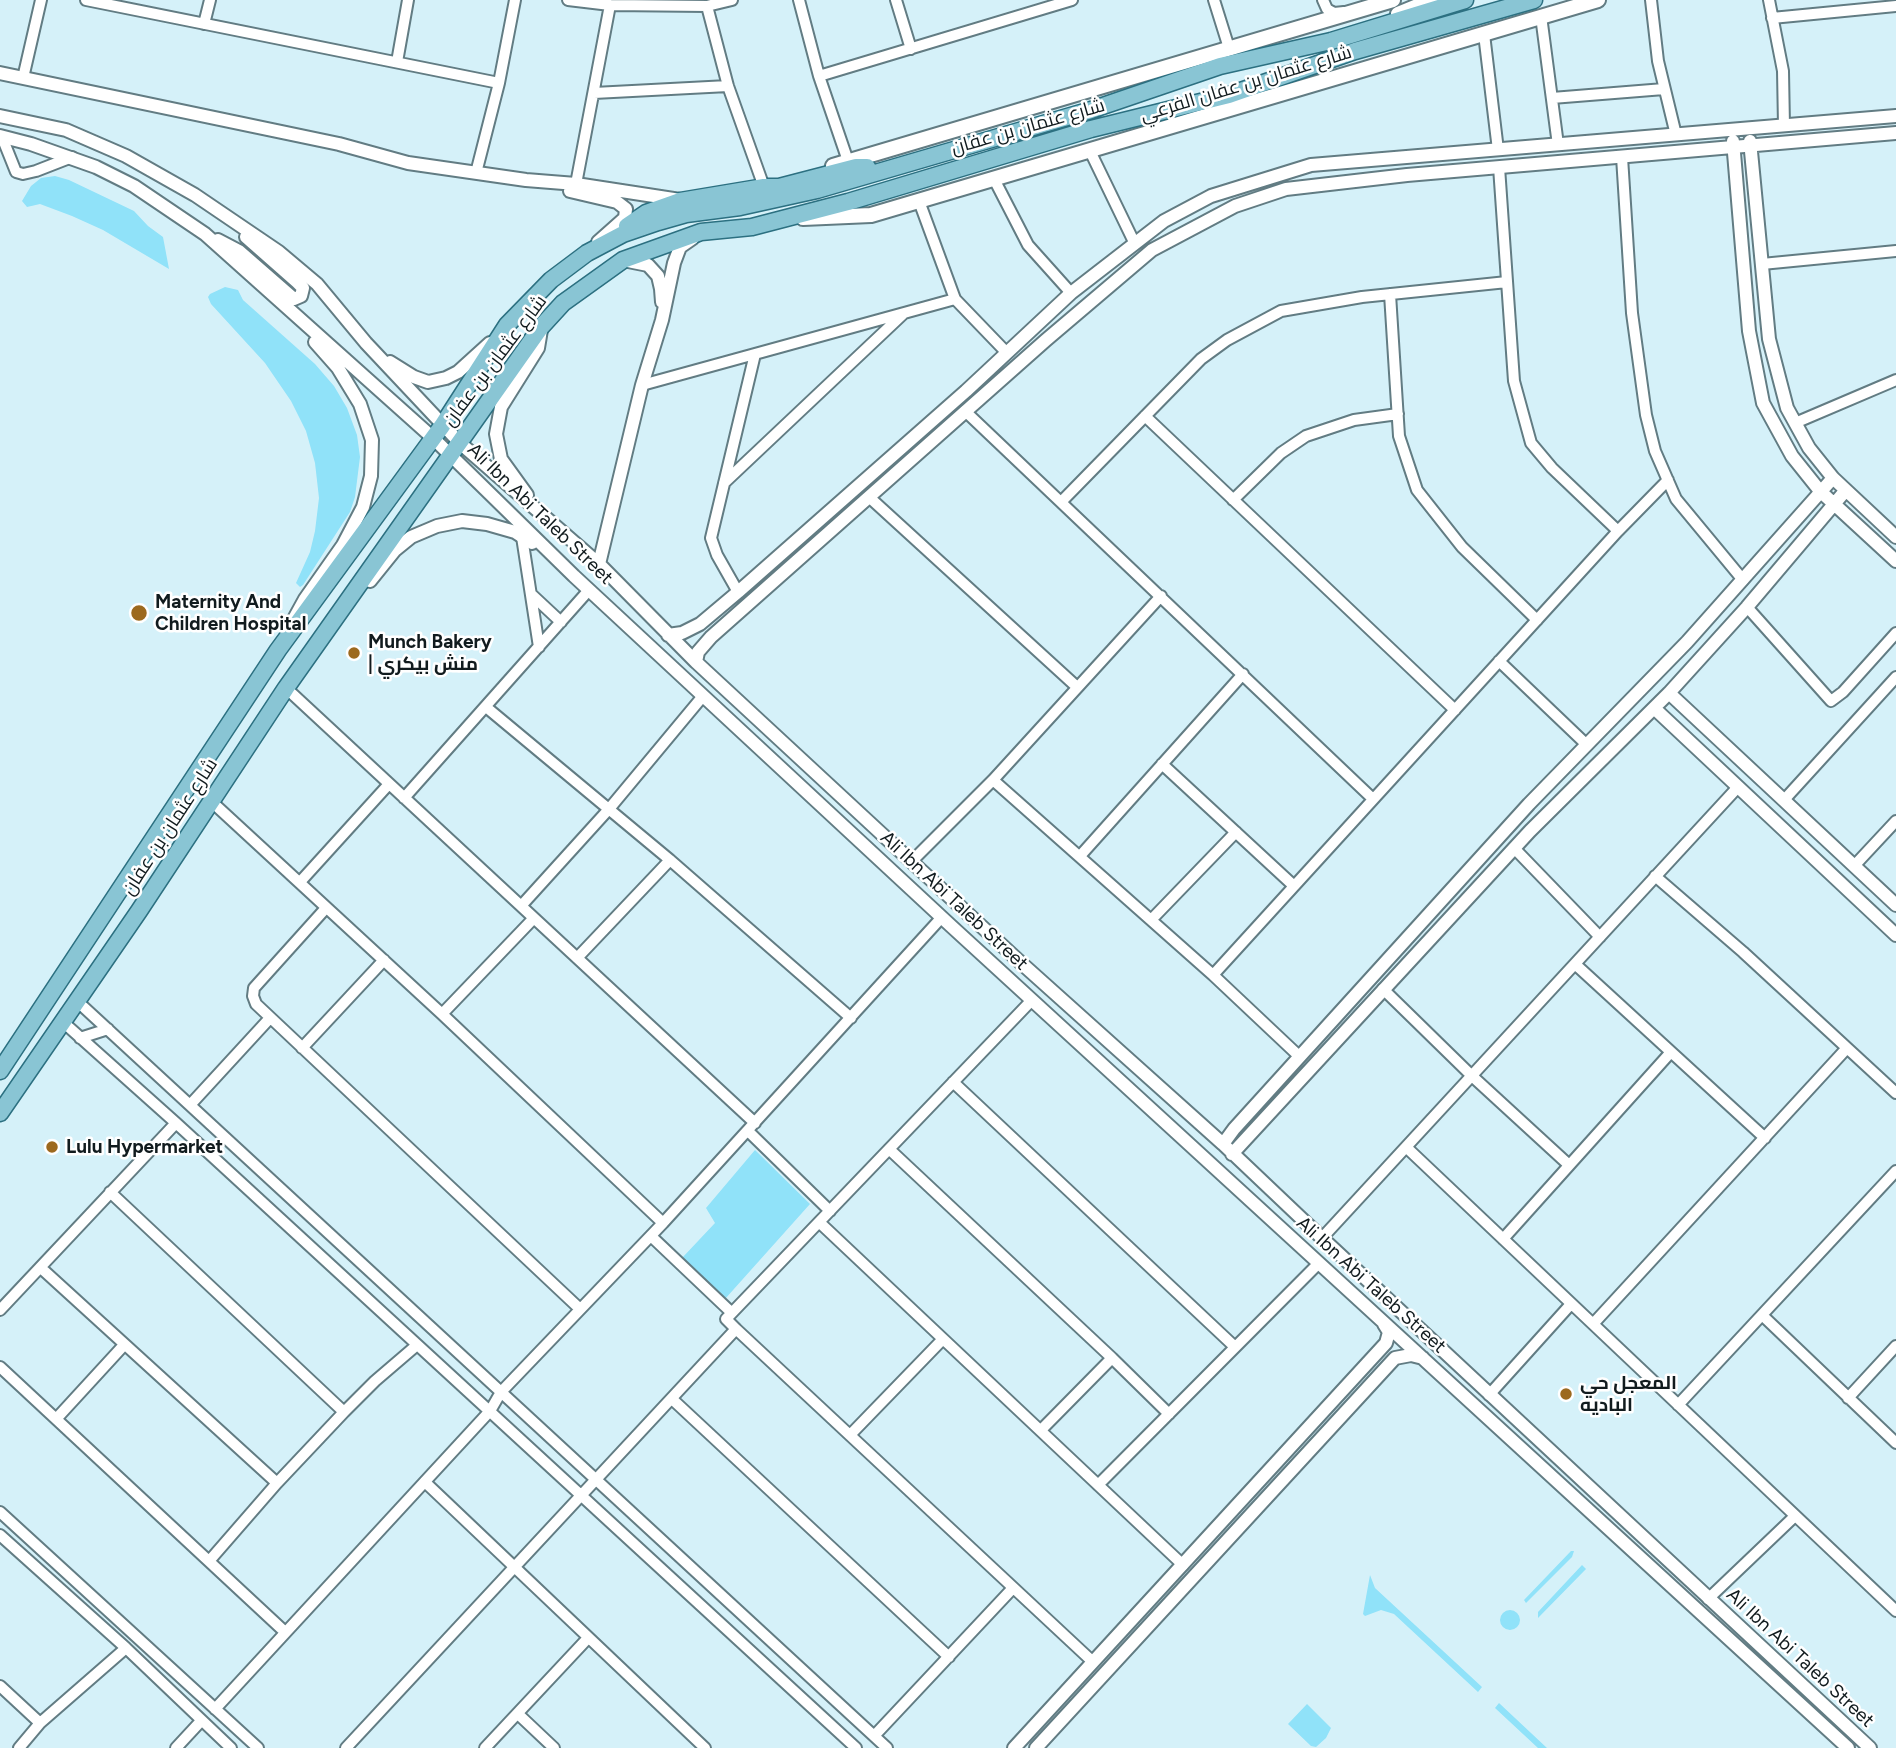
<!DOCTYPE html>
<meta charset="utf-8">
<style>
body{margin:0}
canvas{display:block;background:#d5f1f9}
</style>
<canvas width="1896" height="1748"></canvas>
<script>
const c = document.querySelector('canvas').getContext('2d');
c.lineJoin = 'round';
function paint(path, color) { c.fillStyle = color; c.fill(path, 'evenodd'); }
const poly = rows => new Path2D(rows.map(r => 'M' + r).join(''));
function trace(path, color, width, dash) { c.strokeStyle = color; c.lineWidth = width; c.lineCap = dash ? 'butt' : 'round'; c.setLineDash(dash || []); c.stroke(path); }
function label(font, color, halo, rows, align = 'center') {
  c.font = font + ' Figtree,Cairo,sans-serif'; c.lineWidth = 5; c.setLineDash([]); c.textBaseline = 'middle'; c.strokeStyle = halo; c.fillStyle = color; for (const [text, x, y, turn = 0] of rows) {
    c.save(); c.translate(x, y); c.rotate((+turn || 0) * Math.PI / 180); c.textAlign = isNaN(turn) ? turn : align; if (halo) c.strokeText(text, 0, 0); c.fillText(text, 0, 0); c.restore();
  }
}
const green = poly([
 [55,176,69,180,134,211,148,226,163,237,169,269,103,230,72,216,40,204,27,207,22,201,31,186,41,178],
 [225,287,238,290,243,300,315,364,334,386,347,408,357,435,360,457,355,497,350,512,303,585,300,587,296,583,310,552,315,531,319,498,315,463,306,431,291,401,265,363,211,304,208,297,210,294],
 [755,1150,810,1204,725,1299,682,1258,715,1223,706,1208],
 [1571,1551,1574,1551,1572,1557,1526,1603,1524,1600],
 [1582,1565,1586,1569,1538,1618,1538,1612],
 [1370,1575,1375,1588,1482,1687,1478,1692,1394,1614,1381,1610,1365,1616,1363,1614],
 '1500 1620a10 10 0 1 1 20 0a10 10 0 1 1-20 0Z',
 [1499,1703,1547,1748,1538,1748,1495,1708],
 [1307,1704,1331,1728,1326,1738,1316,1747,1311,1746,1288,1724]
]);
const minor = poly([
 [86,0,499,83],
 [568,0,610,5,707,6,732,0],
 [799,0,819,76,848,161],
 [896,0,911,49],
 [1214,0,1229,48],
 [1323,0,1327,9,1334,13,1344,12],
 [1651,0,1658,61,1676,135],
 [1769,0,1783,71,1784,126],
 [707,6,728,86,764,187],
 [1541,16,1558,145],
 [1772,18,1896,6],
 [204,24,210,0],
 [1484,34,1498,150],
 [397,62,408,0],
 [819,76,1072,0],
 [23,78,41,0],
 [594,93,728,86],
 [1552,98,1664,89],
 [2,137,16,172,23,174,36,171,72,157],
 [1090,151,1135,244],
 [1622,157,1632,313,1646,415,1655,451,1676,499,1743,580],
 [1499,167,1514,381,1531,443,1552,468,1618,531],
 [476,173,499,83,515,0],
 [994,179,1028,245,1071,293],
 [576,184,610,5],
 [919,201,955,299,1007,353],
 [1762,264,1896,251],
 [1390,294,1399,436,1417,490,1462,547,1537,620],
 [642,385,955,299],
 [965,411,1373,799],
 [1145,416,1455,710],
 [1795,423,1896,380],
 [724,483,903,314],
 [869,497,1077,687],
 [1233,500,1281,453,1306,436,1354,420,1398,414],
 [1062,501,1201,359,1227,340,1281,311,1362,297,1507,282],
 [522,537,539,647],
 [738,592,717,555,711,538,755,354],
 [531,594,561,622],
 [1747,607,1831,701,1843,692,1896,633],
 [1499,661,1587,745],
 [286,688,755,1123],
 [486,707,670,860,851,1018],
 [1162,764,1294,886],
 [993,780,1213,975,1300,1057],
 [404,798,589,590],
 [1784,800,1896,677],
 [212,802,442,1014,663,1223],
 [1514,848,1600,937],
 [1080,856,1243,674],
 [912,861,993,780,1161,596],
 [1854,866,1896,821],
 [1655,876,1743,952,1896,1093],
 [300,882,389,784],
 [521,906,609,809,703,696],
 [326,908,254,988,253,996,256,1004,580,1309],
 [1151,920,1236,832],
 [577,958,670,860],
 [1575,964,1765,1138],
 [1213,975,1618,531,1668,480],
 [1383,989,1472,1076,1569,1165],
 [77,1001,887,1748],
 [442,1014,534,918],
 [63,1022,176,1123,856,1748],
 [80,1038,108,1029],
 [302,1048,384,960],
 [953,1082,1235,1347],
 [190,1105,270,1018],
 [748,1131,830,1211],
 [1406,1147,1896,1611],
 [889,1149,1112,1358,1041,1430],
 [110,1192,344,1412],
 [819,1222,1183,1565],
 [651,1236,731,1312],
 [1322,1238,1738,787],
 [1503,1239,1671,1052],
 [41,1268,277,1483],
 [0,1310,176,1123],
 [1762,1315,1896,1443],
 [1593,1324,1847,1048],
 [736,1329,726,1319,1032,1000],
 [1112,1358,1169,1414],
 [0,1367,285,1632],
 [1489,1395,1571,1304],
 [1848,1398,1896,1346],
 [672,1399,949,1657],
 [1678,1405,1896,1171],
 [57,1418,124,1345],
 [850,1435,943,1339],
 [425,1482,705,1748],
 [1098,1485,1319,1263],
 [0,1512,258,1748],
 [0,1535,126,1648,231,1748],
 [210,1560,277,1483,344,1412,375,1381,417,1345],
 [1708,1599,1795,1516],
 [0,1686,40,1723],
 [215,1709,490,1411,501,1392,663,1223,942,917],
 [518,1714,554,1748],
 [874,1736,1013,1588],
 [19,1748,40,1723,126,1648],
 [176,1748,201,1721],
 [346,1748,736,1329,1093,1662],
 [485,1748,588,1638]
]);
const tertiary = poly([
 [0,73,339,144,408,163,526,180,576,184,680,200],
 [0,116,66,130,126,156,195,195,279,252,317,284,366,343,460,443,599,564,696,662,1020,962,1223,1144,1322,1238,1870,1748],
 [0,136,31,144,96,167,134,186,205,234,433,438,574,576,950,925,1848,1748],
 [1733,141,1749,331,1763,403,1792,456,1820,491,1896,561],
 [1750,141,1769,339,1787,408,1809,448,1833,478,1896,537],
 [570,191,617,202,626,209,625,218,598,242],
 [218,240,239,251,294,299,301,296,303,288,297,282,246,237],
 [623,260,648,265,658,276,661,289,662,302],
 [390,362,414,377,428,382,446,378,458,372,490,343],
 [527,495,501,459,496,434,501,407,538,348,541,330],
 [599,564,642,385,662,320,674,263,680,247,693,238],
 [370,581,395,550,411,537,437,526,462,521,487,524,515,532,532,543],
 [294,619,305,599,343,545,363,507,371,476,372,440,360,404,338,368,315,342],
 [668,635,682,633,700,624,738,592,966,391,1071,293,1164,221,1211,196,1311,165,1896,116],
 [696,662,698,652,711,637,1046,340,1152,250,1235,206,1286,189,1407,175,1896,133],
 [1669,693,1896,905],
 [1654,708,1896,935],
 [1223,1144,1234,1129,1529,804,1687,642,1833,478],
 [1232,1154,1530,831,1669,693,1747,607,1846,490],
 [1014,1748,1386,1343,1389,1332,1384,1324],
 [1036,1748,1395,1358,1411,1355,1423,1358]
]);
const secondary = poly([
 [1398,14,1432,0],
 [833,166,1393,0],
 [803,218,871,215,1598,0]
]);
const primary = poly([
 [627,226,646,213,680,201,764,187,779,187,856,167,867,167],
 [0,1071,278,650,442,426,507,325,551,280,587,253,623,234,658,222,686,214,740,207,817,190,1091,110,1220,66,1331,41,1465,0],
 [0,1113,139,911,286,688,541,327,563,303,623,260,701,232,752,227,848,202,1091,129,1229,95,1355,51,1534,0]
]);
const markers = [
 [139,613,9,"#9c691e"],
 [354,653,7,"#9c691e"],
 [52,1147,7,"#9c691e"],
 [1566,1394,7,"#9c691e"]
];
const streetNames = [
 ["شارع عثمان بن عفان الفرعي",1246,84,-17],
 ["شارع عثمان بن عفان",1028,127,-16],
 ["شارع عثمان بن عفان",495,361,-53],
 ["Ali Ibn Abi Taleb Street",540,514,44],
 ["شارع عثمان بن عفان",170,827,-57],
 ["Ali Ibn Abi Taleb Street",954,901,43],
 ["Ali Ibn Abi Taleb Street",1371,1285,42],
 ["Ali Ibn Abi Taleb Street",1800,1658,43]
];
const poiNames = [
 ["Maternity And",155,602],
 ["Children Hospital",155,624],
 ["Munch Bakery",368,642],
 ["| منش بيكري",368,664],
 ["Lulu Hypermarket",66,1147],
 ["المعجل حي",1580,1383],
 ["الباديه",1580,1405]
];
paint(green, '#90e2f9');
trace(minor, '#627c83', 14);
trace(tertiary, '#627c83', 16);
trace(secondary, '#627c83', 18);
trace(primary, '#2c7081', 19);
trace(minor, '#fff', 10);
trace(tertiary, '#fff', 12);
trace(secondary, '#fff', 14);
trace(primary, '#89c5d4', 16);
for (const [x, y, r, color] of markers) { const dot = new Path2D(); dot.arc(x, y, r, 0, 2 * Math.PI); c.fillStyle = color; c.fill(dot); trace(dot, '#fff', 2.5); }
label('19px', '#111b1e', '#fff', streetNames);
label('bold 19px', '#111b1e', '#fff', poiNames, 'left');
</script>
